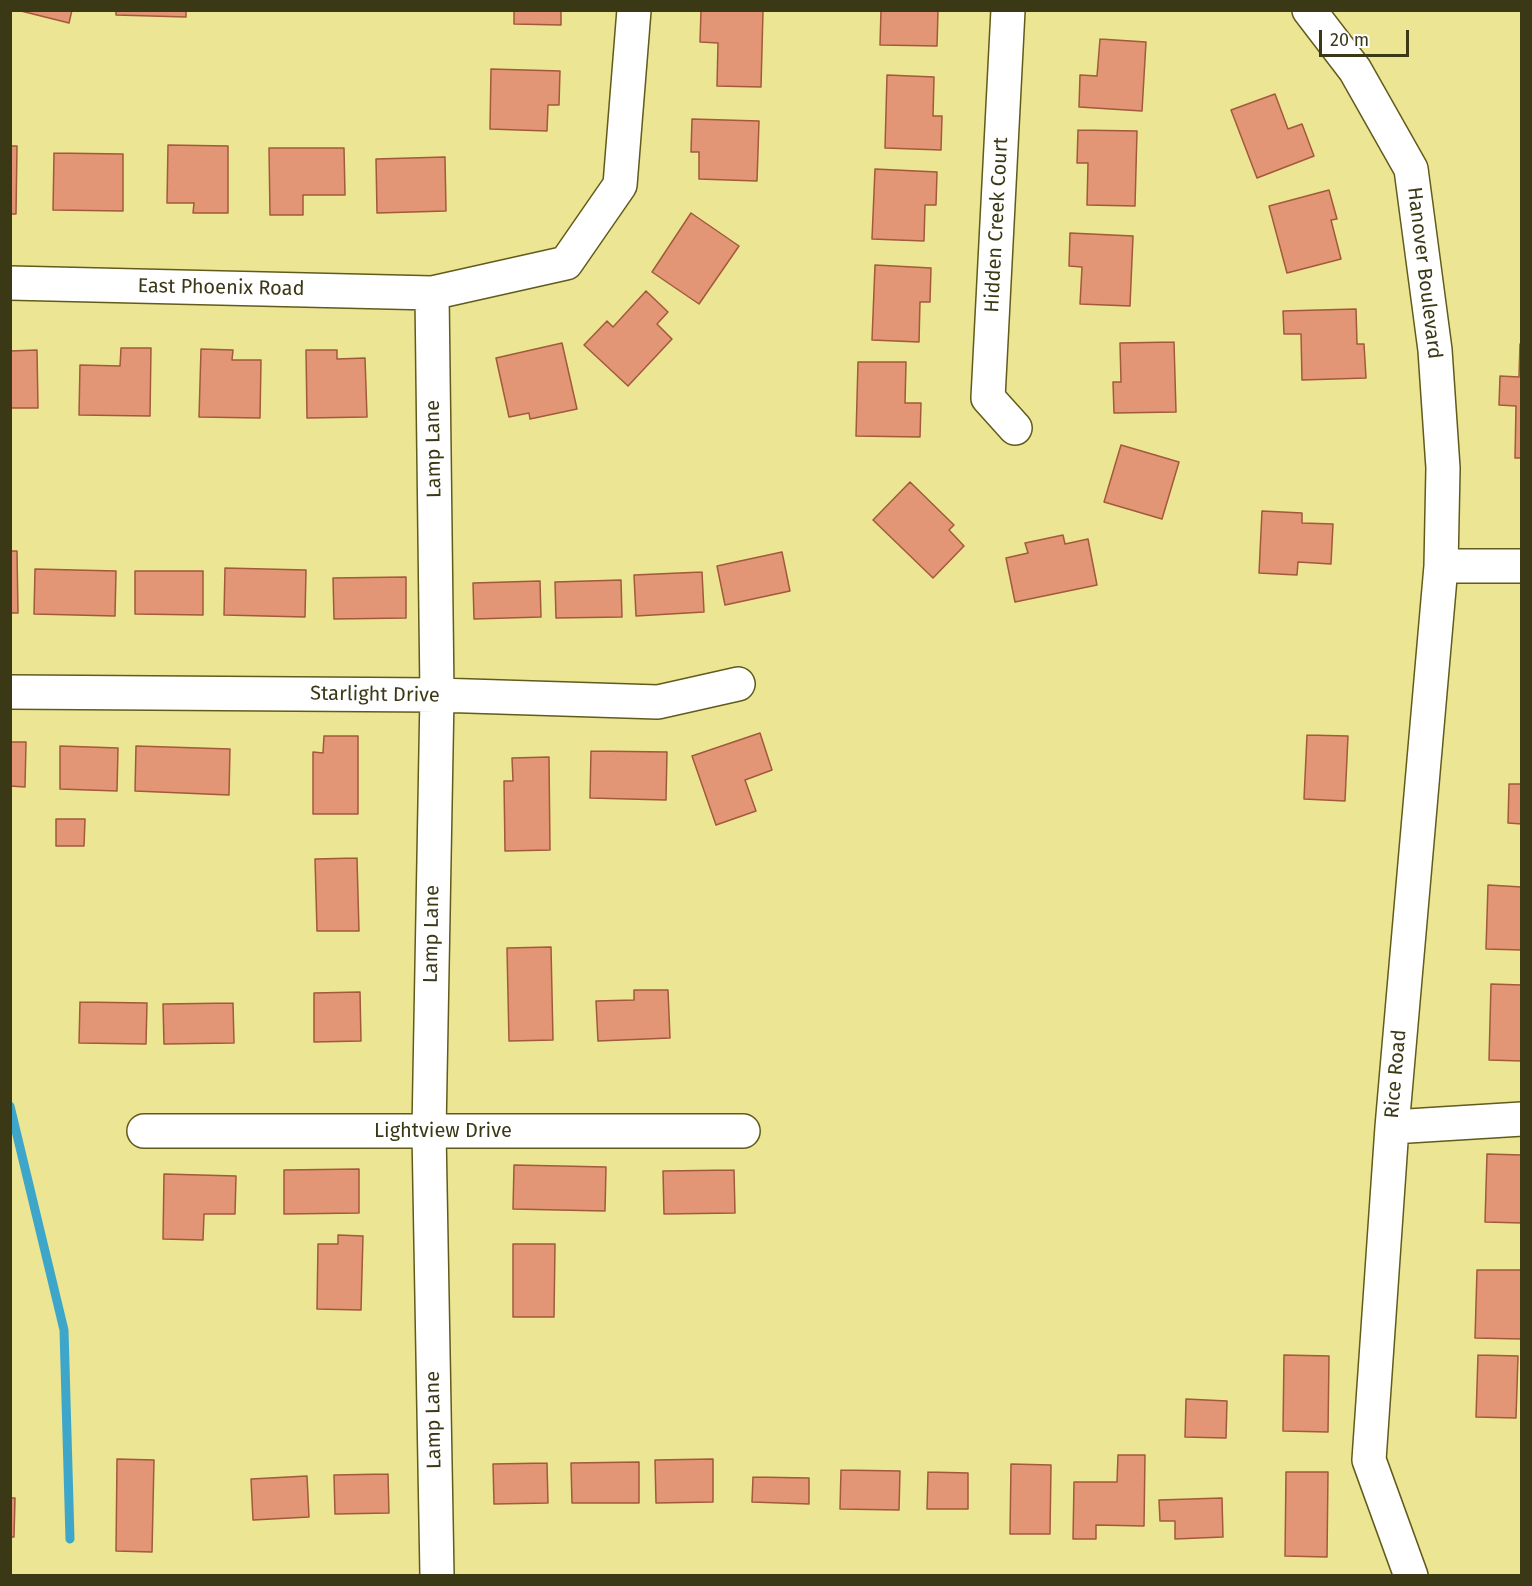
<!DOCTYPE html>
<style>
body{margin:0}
#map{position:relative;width:1532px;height:1586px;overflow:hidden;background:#ece593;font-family:"Fira Sans",sans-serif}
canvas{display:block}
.frame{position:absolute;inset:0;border:12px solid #3b3816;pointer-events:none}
.scale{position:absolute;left:1319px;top:30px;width:90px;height:27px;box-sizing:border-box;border:3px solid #3b3816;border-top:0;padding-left:8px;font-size:18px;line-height:21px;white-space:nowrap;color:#3b3816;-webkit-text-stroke:4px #fff;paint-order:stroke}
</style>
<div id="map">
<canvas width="1532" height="1586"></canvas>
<div class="frame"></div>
<div class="scale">20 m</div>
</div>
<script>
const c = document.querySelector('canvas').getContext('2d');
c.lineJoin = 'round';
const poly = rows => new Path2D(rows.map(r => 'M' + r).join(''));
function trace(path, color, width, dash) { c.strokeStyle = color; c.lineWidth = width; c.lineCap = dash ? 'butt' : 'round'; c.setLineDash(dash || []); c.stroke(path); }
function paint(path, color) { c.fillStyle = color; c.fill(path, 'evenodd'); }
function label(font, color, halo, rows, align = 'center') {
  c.font = font + ' "Fira Sans",sans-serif'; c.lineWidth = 4.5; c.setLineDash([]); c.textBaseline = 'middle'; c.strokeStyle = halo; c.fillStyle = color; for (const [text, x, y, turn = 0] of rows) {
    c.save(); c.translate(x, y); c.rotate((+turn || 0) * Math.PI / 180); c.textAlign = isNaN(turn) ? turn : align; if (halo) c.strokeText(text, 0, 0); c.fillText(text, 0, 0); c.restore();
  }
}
const stream = poly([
 [10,1106,64,1330,70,1539]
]);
const building = poly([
 [17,10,72,10,69,23,17,10],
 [116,10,186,10,186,17,116,15,116,10],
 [514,10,561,10,561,25,514,24,514,10],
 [701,10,763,11,761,87,717,86,718,43,700,42,701,10],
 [881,10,949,10,938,11,937,46,880,45,881,10],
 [1100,39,1146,42,1142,111,1079,107,1080,75,1097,76,1100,39],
 [491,69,560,71,559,105,548,105,547,131,490,129,491,69],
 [887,75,934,77,933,116,942,116,941,150,885,148,887,75],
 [1275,94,1288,129,1302,124,1314,156,1257,178,1231,110,1275,94],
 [692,119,759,121,757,181,699,179,699,152,691,152,692,119],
 [1078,130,1137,131,1135,206,1087,205,1088,163,1077,163,1078,130],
 [168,145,228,146,228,213,193,213,194,203,167,203,168,145],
 [10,146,17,146,16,214,10,214,10,146],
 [269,148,344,148,345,195,303,195,303,215,270,215,269,148],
 [54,153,123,154,123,211,53,210,54,153],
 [445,157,446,211,377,213,376,159,445,157],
 [875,169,937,172,936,205,925,205,924,241,872,239,875,169],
 [1329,190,1337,219,1331,220,1341,259,1287,273,1269,206,1329,190],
 [691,213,739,246,699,304,652,272,691,213],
 [1070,233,1133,236,1130,306,1080,304,1082,267,1069,266,1070,233],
 [875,265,931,268,930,302,920,302,919,342,872,340,875,265],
 [646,291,668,312,657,324,672,339,628,386,584,345,607,321,613,327,646,291],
 [1356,309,1357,344,1364,344,1366,378,1302,380,1301,334,1284,334,1283,311,1356,309],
 [1174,342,1176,412,1114,413,1113,382,1121,382,1120,343,1174,342],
 [562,343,577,409,530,419,529,413,509,417,496,358,562,343],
 [1520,344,1522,344,1522,458,1515,458,1516,406,1499,405,1500,376,1519,377,1520,344],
 [121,348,151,348,150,416,79,415,80,365,120,366,121,348],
 [201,349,233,350,232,360,261,360,260,418,199,417,201,349],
 [37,350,38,408,10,408,10,351,37,350],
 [306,350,337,350,337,359,365,358,367,417,307,418,306,350],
 [858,362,906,362,905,403,921,403,920,437,856,436,858,362],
 [1121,445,1179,462,1162,519,1104,502,1121,445],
 [910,482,954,525,949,530,964,546,933,578,873,520,910,482],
 [1262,511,1302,513,1302,523,1333,524,1331,564,1298,562,1297,575,1259,573,1262,511],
 [1063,535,1065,544,1088,539,1097,585,1015,602,1006,558,1028,553,1025,543,1063,535],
 [10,551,17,551,18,613,10,613,10,551],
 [782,552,790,591,725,605,717,566,782,552],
 [225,568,306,570,305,617,224,615,225,568],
 [35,569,116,571,115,616,34,614,35,569],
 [135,571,203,571,203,615,135,614,135,571],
 [702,572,704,612,636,616,634,575,702,572],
 [406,577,406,618,334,619,333,578,406,577],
 [621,580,622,617,556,618,555,582,621,580],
 [540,581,541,617,474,619,473,583,540,581],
 [760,733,772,770,745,780,756,811,716,825,692,756,760,733],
 [1307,735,1348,736,1345,801,1304,799,1307,735],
 [324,736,358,736,358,814,313,814,313,752,323,753,324,736],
 [10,742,26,742,25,787,10,786,10,742],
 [60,746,118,748,117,791,60,789,60,746],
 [136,746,230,749,229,795,135,791,136,746],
 [591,751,667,752,666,800,590,798,591,751],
 [549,757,550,850,505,851,504,781,513,781,512,758,549,757],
 [1509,784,1522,784,1522,824,1508,823,1509,784],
 [56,819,85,819,84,846,56,846,56,819],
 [357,858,359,931,317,931,315,859,357,858],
 [1488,885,1522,887,1522,950,1486,949,1488,885],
 [551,947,553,1040,509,1041,507,948,551,947],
 [1491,984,1522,985,1522,1061,1489,1060,1491,984],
 [634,990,668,990,670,1038,598,1041,596,1001,634,1000,634,990],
 [360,992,361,1041,314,1042,314,993,360,992],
 [80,1002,147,1003,146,1044,79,1043,80,1002],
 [233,1003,234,1043,164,1044,163,1004,233,1003],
 [1487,1154,1522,1155,1522,1223,1485,1222,1487,1154],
 [514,1165,606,1167,605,1211,513,1209,514,1165],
 [359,1169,359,1213,284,1214,284,1170,359,1169],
 [734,1170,735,1213,664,1214,663,1171,734,1170],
 [164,1174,236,1176,235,1214,204,1214,203,1240,163,1239,164,1174],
 [338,1235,363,1236,361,1310,317,1309,318,1244,338,1244,338,1235],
 [513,1244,555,1244,554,1317,513,1317,513,1244],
 [1477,1270,1522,1270,1521,1339,1475,1338,1477,1270],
 [1284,1355,1329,1356,1328,1432,1283,1431,1284,1355],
 [1478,1355,1518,1356,1516,1418,1476,1417,1478,1355],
 [1186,1399,1227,1401,1226,1438,1185,1437,1186,1399],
 [1118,1455,1145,1455,1144,1526,1096,1525,1096,1539,1073,1539,1074,1482,1117,1482,1118,1455],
 [117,1459,154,1460,152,1552,116,1551,117,1459],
 [713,1459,713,1502,656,1503,655,1460,713,1459],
 [639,1462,639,1503,572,1503,571,1463,639,1462],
 [547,1463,548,1503,494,1504,493,1464,547,1463],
 [1011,1464,1051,1465,1050,1534,1010,1534,1011,1464],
 [841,1470,900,1471,899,1510,840,1509,841,1470],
 [928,1472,968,1473,968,1509,927,1509,928,1472],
 [1286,1472,1328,1472,1327,1557,1285,1556,1286,1472],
 [388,1474,389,1513,335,1514,334,1475,388,1474],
 [307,1476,309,1517,253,1520,251,1479,307,1476],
 [753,1477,809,1478,809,1504,752,1502,753,1477],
 [10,1498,15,1498,14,1537,10,1537,10,1498],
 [1222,1498,1223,1537,1175,1539,1175,1521,1160,1521,1159,1500,1222,1498]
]);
const minor = poly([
 [1008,10,988,398,1015,428],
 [1309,10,1355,70,1411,169,1435,350,1443,468,1441,566,1392,1127,1369,1460,1411,1576],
 [10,283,432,293,566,263,620,185,634,10],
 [432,293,437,695,429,1131,437,1576],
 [1441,566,1522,566],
 [10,692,437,695,658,702,738,684],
 [1392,1127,1522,1119],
 [144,1131,743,1131]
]);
const streetNames = [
 ["Hidden Creek Court",997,225,-87],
 ["Hanover Boulevard",1424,273,83],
 ["East Phoenix Road",221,288,1],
 ["Lamp Lane",434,449,-91],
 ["Starlight Drive",375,695,1],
 ["Lamp Lane",432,934,-89],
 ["Rice Road",1396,1074,-85],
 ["Lightview Drive",443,1131],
 ["Lamp Lane",434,1420,-91]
];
trace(stream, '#3ea7c9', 9);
paint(building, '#e29675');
trace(building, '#a15a3b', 1.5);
trace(minor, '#615b1c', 36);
trace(minor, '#fff', 33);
label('20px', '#3b3816', '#fff', streetNames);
</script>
